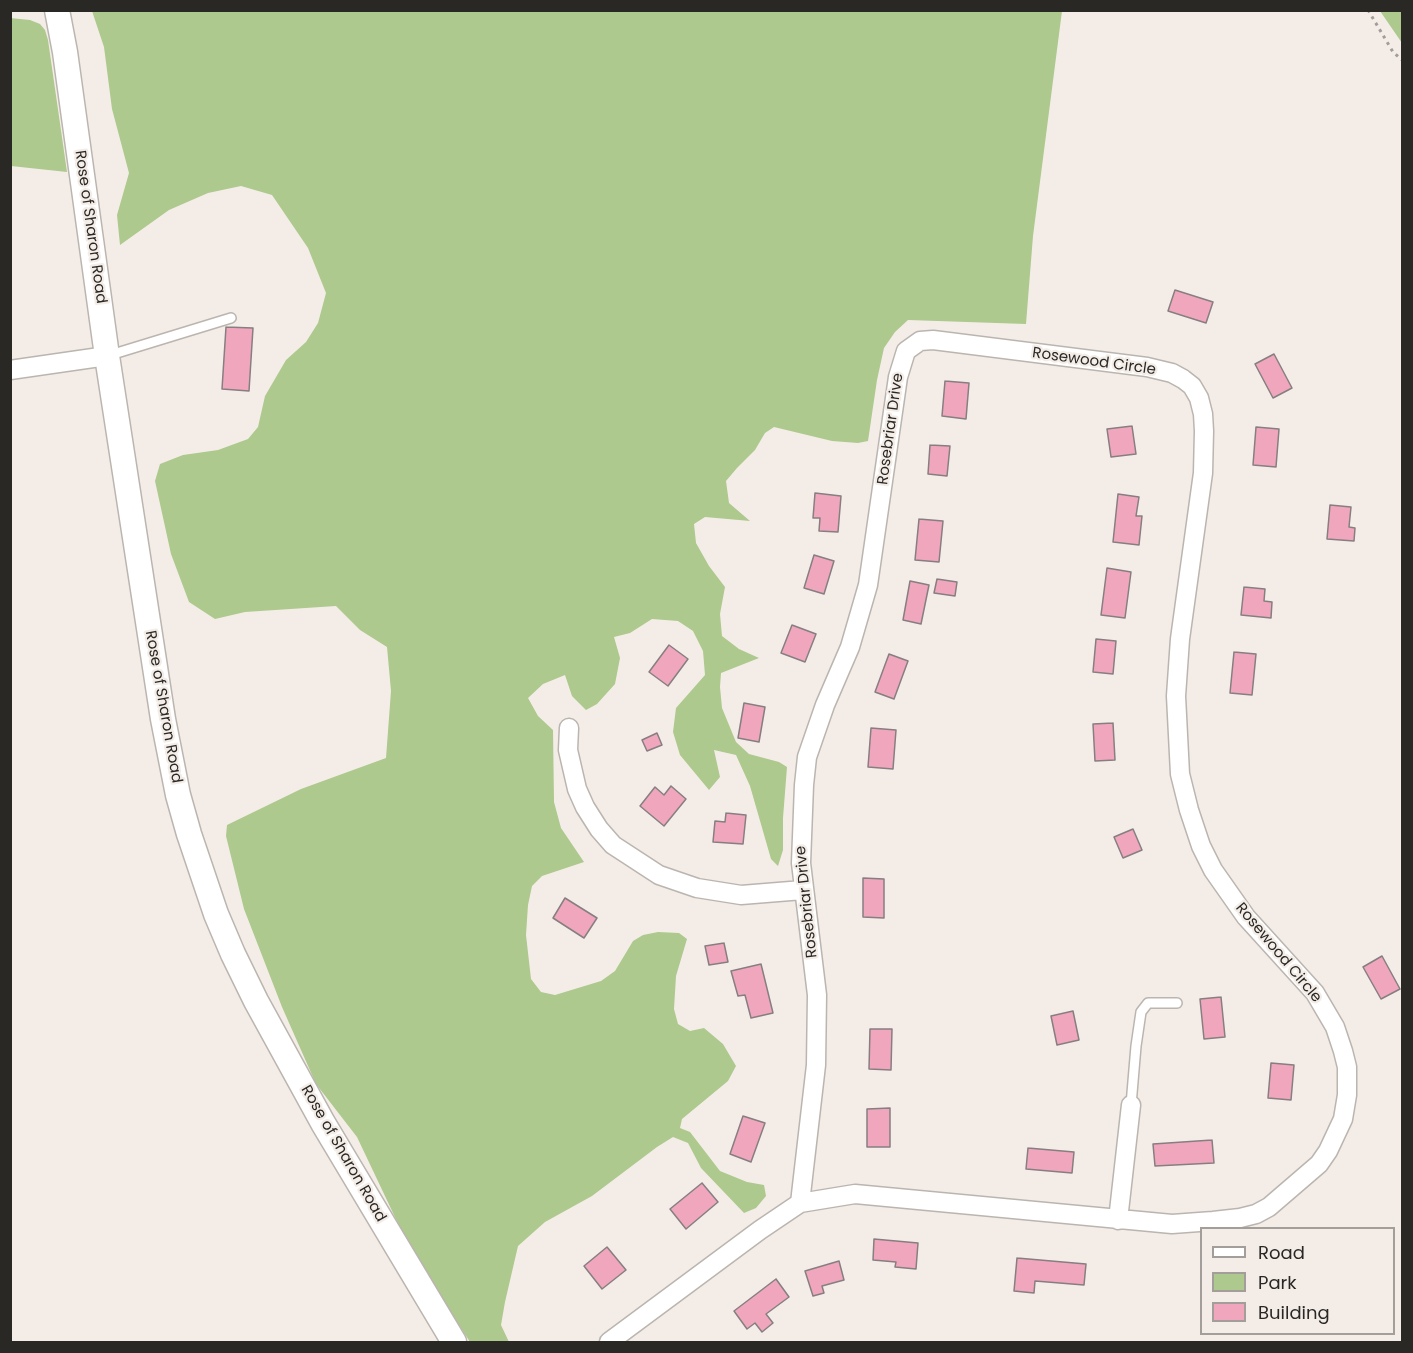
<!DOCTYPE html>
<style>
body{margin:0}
#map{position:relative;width:1413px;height:1353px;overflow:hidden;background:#f4ede7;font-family:Poppins,sans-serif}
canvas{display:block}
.frame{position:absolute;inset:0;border:12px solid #2a2825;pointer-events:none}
.legend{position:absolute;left:1200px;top:1227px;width:195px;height:108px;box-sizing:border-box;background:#f4ede7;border:2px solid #a39e99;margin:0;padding:8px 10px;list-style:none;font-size:18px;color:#2a2825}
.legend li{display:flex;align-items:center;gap:12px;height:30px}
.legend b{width:30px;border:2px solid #a39e99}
</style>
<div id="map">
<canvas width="1413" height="1353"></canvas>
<div class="frame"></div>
<ul class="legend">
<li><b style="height:8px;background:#fff"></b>Road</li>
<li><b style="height:16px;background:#adc98d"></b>Park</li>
<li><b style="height:16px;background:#f0a7be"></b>Building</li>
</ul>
</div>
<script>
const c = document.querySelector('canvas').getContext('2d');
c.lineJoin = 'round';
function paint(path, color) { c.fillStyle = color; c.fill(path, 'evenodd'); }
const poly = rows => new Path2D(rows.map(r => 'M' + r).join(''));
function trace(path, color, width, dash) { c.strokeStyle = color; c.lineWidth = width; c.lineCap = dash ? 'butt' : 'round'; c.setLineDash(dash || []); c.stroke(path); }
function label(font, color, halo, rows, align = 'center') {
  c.font = font + ' Poppins,sans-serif'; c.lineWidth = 4.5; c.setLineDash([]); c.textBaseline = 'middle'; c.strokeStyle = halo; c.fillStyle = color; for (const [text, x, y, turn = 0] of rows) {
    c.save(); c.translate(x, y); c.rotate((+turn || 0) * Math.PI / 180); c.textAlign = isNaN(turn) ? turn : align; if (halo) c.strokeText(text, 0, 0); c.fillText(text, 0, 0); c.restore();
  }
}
const green = poly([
 [92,11,1062,11,1033,236,1026,324,908,320,895,332,884,348,877,380,868,441,858,443,832,441,774,427,765,433,755,450,737,468,726,481,729,503,750,521,705,517,694,524,696,543,709,566,725,587,720,614,722,636,739,649,759,658,721,673,720,687,722,708,736,742,749,754,779,762,787,767,783,818,783,850,778,866,771,859,750,786,736,755,714,750,720,777,709,790,680,755,673,732,676,708,705,675,703,651,693,631,678,621,652,619,630,633,614,637,620,658,615,684,597,704,586,710,572,696,565,675,543,684,528,698,538,716,553,730,554,802,561,828,584,862,542,876,532,886,528,905,526,935,531,979,541,992,555,995,601,981,615,971,633,941,643,935,658,932,679,933,687,939,676,976,674,1009,678,1024,690,1031,704,1028,723,1044,736,1066,728,1081,682,1119,680,1128,690,1132,720,1171,747,1182,764,1185,766,1196,756,1208,744,1213,701,1168,688,1143,673,1137,657,1147,592,1196,545,1222,518,1246,505,1302,501,1325,509,1342,470,1342,412,1253,357,1137,316,1084,282,1007,244,909,226,836,227,825,301,789,386,758,391,691,387,647,360,630,336,606,245,612,215,619,189,602,171,554,155,481,160,464,183,455,218,450,248,439,258,427,265,396,286,360,306,342,318,323,326,293,308,248,272,195,241,186,208,193,169,210,120,245,117,215,129,173,112,109,104,47],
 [1380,11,1402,11,1402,43],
 [10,18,30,20,40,24,45,30,48,40,67,172,11,166]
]);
const building = poly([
 [1175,290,1213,302,1206,323,1168,311,1175,290],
 [226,327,253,328,249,391,222,389,226,327],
 [1274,354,1292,388,1273,398,1255,364,1274,354],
 [945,381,969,383,966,419,942,416,945,381],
 [1132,426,1136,454,1111,457,1107,429,1132,426],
 [1256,427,1279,429,1276,467,1253,465,1256,427],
 [930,445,950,446,947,476,928,474,930,445],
 [815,493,841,496,838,532,819,531,820,518,813,518,815,493],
 [1118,494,1139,497,1136,516,1142,516,1139,545,1113,542,1118,494],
 [1330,505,1351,507,1349,527,1355,528,1354,541,1327,539,1330,505],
 [919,519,943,521,939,562,915,560,919,519],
 [814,555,834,561,824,594,804,588,814,555],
 [1107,568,1131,572,1125,618,1101,615,1107,568],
 [937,579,957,582,955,596,934,593,937,579],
 [910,581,929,585,921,624,903,620,910,581],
 [1244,587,1265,589,1264,601,1272,602,1271,618,1241,615,1244,587],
 [792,625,816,634,805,662,781,653,792,625],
 [1096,639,1116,641,1113,674,1093,672,1096,639],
 [669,645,688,659,668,686,649,672,669,645],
 [1234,652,1256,654,1252,695,1230,693,1234,652],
 [889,654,908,661,894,699,875,692,889,654],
 [744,703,765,707,759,742,738,738,744,703],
 [1113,723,1115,760,1095,761,1093,724,1113,723],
 [871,728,896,730,893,769,868,767,871,728],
 [657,733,662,745,647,751,642,740,657,733],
 [671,786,686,799,664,826,640,806,655,787,664,795,671,786],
 [726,813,746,815,743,844,713,842,715,821,725,822,726,813],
 [1133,829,1142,850,1123,858,1114,837,1133,829],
 [863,878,884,879,884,918,863,917,863,878],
 [565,898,597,918,584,938,553,918,565,898],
 [724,943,728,962,709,965,705,946,724,943],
 [1382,956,1400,989,1381,999,1363,967,1382,956],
 [761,964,773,1013,751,1018,745,995,738,996,731,971,761,964],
 [1221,997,1225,1037,1204,1039,1200,999,1221,997],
 [1073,1011,1079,1040,1057,1045,1051,1016,1073,1011],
 [870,1029,892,1029,891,1070,869,1069,870,1029],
 [1271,1063,1294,1065,1291,1100,1268,1098,1271,1063],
 [890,1108,890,1147,867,1147,867,1109,890,1108],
 [743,1116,765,1123,751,1162,730,1154,743,1116],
 [1212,1140,1214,1163,1155,1166,1153,1144,1212,1140],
 [1028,1148,1074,1152,1072,1173,1026,1169,1028,1148],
 [702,1183,718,1202,686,1229,670,1209,702,1183],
 [874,1239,918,1243,916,1269,895,1267,896,1262,873,1260,874,1239],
 [607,1247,626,1270,602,1289,584,1266,607,1247],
 [1017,1258,1086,1264,1084,1285,1035,1281,1034,1293,1014,1291,1017,1258],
 [839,1261,844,1280,822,1286,824,1293,813,1296,805,1271,839,1261],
 [776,1279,789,1297,766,1314,773,1323,762,1332,755,1323,747,1329,734,1311,776,1279]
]);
const path = poly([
 [1368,10,1393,52,1402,60]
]);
const lane = poly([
 [107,356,231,318],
 [1131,1105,1136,1046,1141,1012,1148,1003,1177,1003]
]);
const street = poly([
 [10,370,107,356],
 [569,728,568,750,577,789,585,807,599,829,613,845,659,875,697,888,741,895,803,890],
 [1118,1220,1131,1105],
 [609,1342,760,1230,800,1203,855,1194,1172,1224,1213,1221,1240,1218,1256,1214,1269,1207,1319,1164,1328,1151,1343,1119,1347,1095,1347,1067,1343,1051,1335,1027,1315,993,1246,917,1213,870,1201,846,1189,810,1180,774,1176,696,1180,639,1203,473,1204,431,1203,414,1199,398,1192,386,1183,379,1172,373,1147,367,933,340,920,341,906,351,898,377,868,585,850,647,825,705,807,757,804,785,801,863,817,995,816,1065,800,1203]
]);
const secondary = poly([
 [57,10,65,52,107,356,163,719,178,795,189,834,216,914,233,954,256,1001,323,1123,454,1342]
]);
const streetNames = [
 ["Rose of Sharon Road",90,227,82],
 ["Rosewood Circle",1094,362,8],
 ["Rosebriar Drive",891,429,-82],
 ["Rose of Sharon Road",163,707,80],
 ["Rosebriar Drive",807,902,-96],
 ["Rosewood Circle",1278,953,50],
 ["Rose of Sharon Road",343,1154,60]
];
paint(green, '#adc98d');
paint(building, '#f0a7be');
trace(building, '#877e81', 1.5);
trace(lane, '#bbb5af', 12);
trace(street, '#bbb5af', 21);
trace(secondary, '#bbb5af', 27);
trace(path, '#a29d98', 3, [3, 4.5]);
trace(lane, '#fff', 9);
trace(street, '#fff', 18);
trace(secondary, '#fff', 24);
label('15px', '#2a2825', '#f4ede7', streetNames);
</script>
